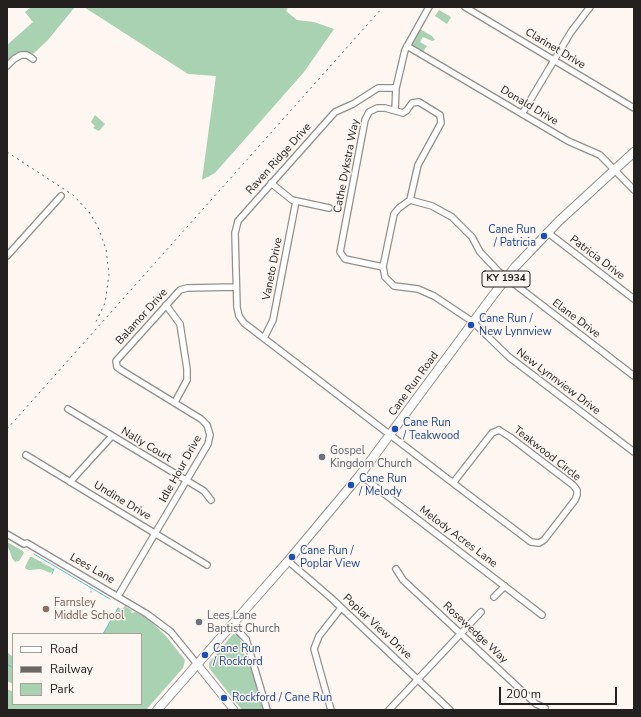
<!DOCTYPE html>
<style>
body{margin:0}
#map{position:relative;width:641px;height:717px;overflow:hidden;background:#fef6f1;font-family:"Nunito Sans",sans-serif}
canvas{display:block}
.frame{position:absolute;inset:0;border:8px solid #23201f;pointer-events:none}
.legend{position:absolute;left:12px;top:633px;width:130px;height:72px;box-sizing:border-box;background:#fef6f1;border:1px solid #a6a09d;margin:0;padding:5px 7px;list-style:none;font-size:12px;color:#23201f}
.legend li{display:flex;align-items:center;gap:8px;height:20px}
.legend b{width:20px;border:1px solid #a6a09d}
.scale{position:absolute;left:499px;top:687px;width:118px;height:18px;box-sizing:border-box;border:2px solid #23201f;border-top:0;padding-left:5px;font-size:12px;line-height:14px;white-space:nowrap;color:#23201f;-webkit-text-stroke:3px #fef6f1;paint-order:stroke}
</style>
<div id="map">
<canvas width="641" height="717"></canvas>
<div class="frame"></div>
<ul class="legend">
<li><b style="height:5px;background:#fff"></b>Road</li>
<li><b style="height:5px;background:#6b6664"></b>Railway</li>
<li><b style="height:11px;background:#a8d2b2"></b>Park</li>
</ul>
<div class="scale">200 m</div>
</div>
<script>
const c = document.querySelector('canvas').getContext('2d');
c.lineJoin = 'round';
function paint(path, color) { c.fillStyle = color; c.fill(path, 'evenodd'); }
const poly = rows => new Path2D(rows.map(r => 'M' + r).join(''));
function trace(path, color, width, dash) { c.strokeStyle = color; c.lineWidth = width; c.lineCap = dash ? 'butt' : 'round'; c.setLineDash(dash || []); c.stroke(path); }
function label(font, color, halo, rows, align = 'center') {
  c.font = font + ' "Nunito Sans",sans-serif'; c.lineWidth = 3; c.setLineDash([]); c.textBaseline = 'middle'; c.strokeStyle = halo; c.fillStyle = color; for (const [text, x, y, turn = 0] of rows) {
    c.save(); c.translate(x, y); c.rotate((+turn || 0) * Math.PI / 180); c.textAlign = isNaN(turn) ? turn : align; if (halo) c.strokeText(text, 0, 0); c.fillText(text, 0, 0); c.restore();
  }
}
const green = poly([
 [31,7,75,7,47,41,33,54,23,52,18,54,7,63,7,45,33,22,25,12],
 [84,7,288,7,286,11,297,20,314,22,334,29,304,72,215,173,202,180,216,76,188,74],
 [439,10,451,17,447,24,435,16],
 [418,28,432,36,435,40,432,41,423,37,420,42,427,46,422,53,410,44],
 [95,115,105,124,99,131,93,128,95,126,91,122],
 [7,542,23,551,24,553,19,561,15,562,12,558,9,549,7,547],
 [30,557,32,557,54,569,51,573,41,569,29,570,26,569,25,567],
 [125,606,132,611,131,613,135,612,148,619,166,636,185,660,183,668,146,710,7,710,7,689,13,692,13,704,141,704,141,634,103,634,118,608,122,609],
 [233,634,238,635,240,638,245,656,248,657,254,675,259,698,264,710,242,710,209,668,209,663,211,660],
 [7,652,13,657,13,684,7,681]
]);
const stream = poly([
 [7,538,23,548],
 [34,554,110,599],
 [52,574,54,569],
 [91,592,91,591],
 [103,634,118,608],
 [7,664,13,668]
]);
const minor = poly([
 [465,7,634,108],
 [407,46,568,141,600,155,634,190],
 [7,66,14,59,21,55,27,55,33,59],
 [396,88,378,88,353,104,335,112,238,221,235,233,237,307,239,316,244,323,453,483],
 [395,110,396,88,405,50,429,7],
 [522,114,571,32,590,7],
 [271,183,292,200,329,208],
 [410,200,432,206,452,217,472,237,480,252,499,272,634,376],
 [547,232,634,299],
 [7,256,61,196],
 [383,267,345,259,340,252,365,120,369,112,377,108,385,108,403,113,407,110,412,103,419,102,440,115,441,123,418,165,410,200,399,208,394,214,383,267,385,277,394,286,418,289,434,296,473,322,509,357,634,452],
 [166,305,180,324,187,369,187,380,175,402],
 [264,338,273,320,296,201],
 [68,409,204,491,211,500],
 [499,430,510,437,573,485,577,490,577,495,575,500,544,540,539,543,531,542,453,483,492,433,499,430],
 [26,455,207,565],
 [360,475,542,615],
 [70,482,112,436],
 [7,534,24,544,27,543,147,614,171,632,197,664],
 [288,561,330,597,450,710],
 [396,569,403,580,536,704,545,708],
 [118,596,208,444,210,435,207,425,201,419,121,370,117,367,116,361,180,290,187,288,236,287],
 [494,597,505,586],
 [232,625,246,639,267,710],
 [331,710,314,649,319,636,341,608],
 [389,710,481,612]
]);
const major = poly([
 [197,664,234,710]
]);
const highway = poly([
 [157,710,288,561,360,475,491,298,515,267,559,221,634,152]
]);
const rail = poly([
 [7,152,73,195,89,212,98,227,106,249,109,275,105,303,95,324],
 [7,429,383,7]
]);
const markers = [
 [544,236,4,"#1a4fb4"],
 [471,325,4,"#1a4fb4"],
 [395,429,4,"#1a4fb4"],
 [322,457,4,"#6b7280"],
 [351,485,4,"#1a4fb4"],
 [292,557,4,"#1a4fb4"],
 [46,609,4,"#8d6e63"],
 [199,622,4,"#6b7280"],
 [205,655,4,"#1a4fb4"],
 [224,698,4,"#1a4fb4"]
];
const shields = [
 [506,279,48]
];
const shieldNames = [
 ["KY 1934",506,279]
];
const streetNames = [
 ["Clarinet Drive",555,49,31],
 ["Donald Drive",529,106,31],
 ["Raven Ridge Drive",279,159,-48],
 ["Cathe Dykstra Way",347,166,-79],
 ["Patricia Drive",597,258,37],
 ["Vaneto Drive",273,269,-79],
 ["Balamor Drive",142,317,-48],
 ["Elane Drive",576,319,37],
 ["New Lynnview Drive",558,382,37],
 ["Cane Run Road",414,384,-54],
 ["Nally Court",146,445,31],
 ["Teakwood Circle",547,454,38],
 ["Idle Hour Drive",181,469,-61],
 ["Undine Drive",122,501,31],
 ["Melody Acres Lane",458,537,37],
 ["Lees Lane",92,569,30],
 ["Poplar View Drive",377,627,43],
 ["Rosewedge Way",475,633,43]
];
const transitNames = [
 ["Cane Run",536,230,"right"],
 ["/ Patricia",536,243,"right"],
 ["Cane Run /",479,319],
 ["New Lynnview",479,332],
 ["Cane Run",403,423],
 ["/ Teakwood",403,436],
 ["Cane Run",359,479],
 ["/ Melody",359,492],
 ["Cane Run /",300,551],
 ["Poplar View",300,564],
 ["Cane Run",213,649],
 ["/ Rockford",213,662],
 ["Rockford / Cane Run",232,698]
];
const worshipNames = [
 ["Gospel",330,451],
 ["Kingdom Church",330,464],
 ["Lees Lane",207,616],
 ["Baptist Church",207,629]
];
const educationNames = [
 ["Farnsley",54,603],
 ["Middle School",54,616]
];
paint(green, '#a8d2b2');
trace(stream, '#55c0d2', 1);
trace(minor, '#958e8a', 8);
trace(major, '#958e8a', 9);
trace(highway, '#958e8a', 10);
trace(minor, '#fff', 5.5);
trace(major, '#fff', 7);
trace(highway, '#fff', 8);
trace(rail, '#6b6664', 1, [2, 4]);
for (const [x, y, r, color] of markers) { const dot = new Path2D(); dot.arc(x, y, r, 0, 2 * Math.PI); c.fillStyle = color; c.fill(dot); trace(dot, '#fef6f1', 1.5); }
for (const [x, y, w] of shields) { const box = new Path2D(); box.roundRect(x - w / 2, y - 8, w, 16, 3); c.fillStyle = '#fef6f1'; c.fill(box); trace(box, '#23201f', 1); }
label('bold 10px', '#23201f', null, shieldNames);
label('11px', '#23201f', '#fef6f1', streetNames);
label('11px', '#164399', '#fef6f1', transitNames, 'left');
label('11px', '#5b616d', '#fef6f1', worshipNames, 'left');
label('11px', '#785e54', '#fef6f1', educationNames, 'left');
</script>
